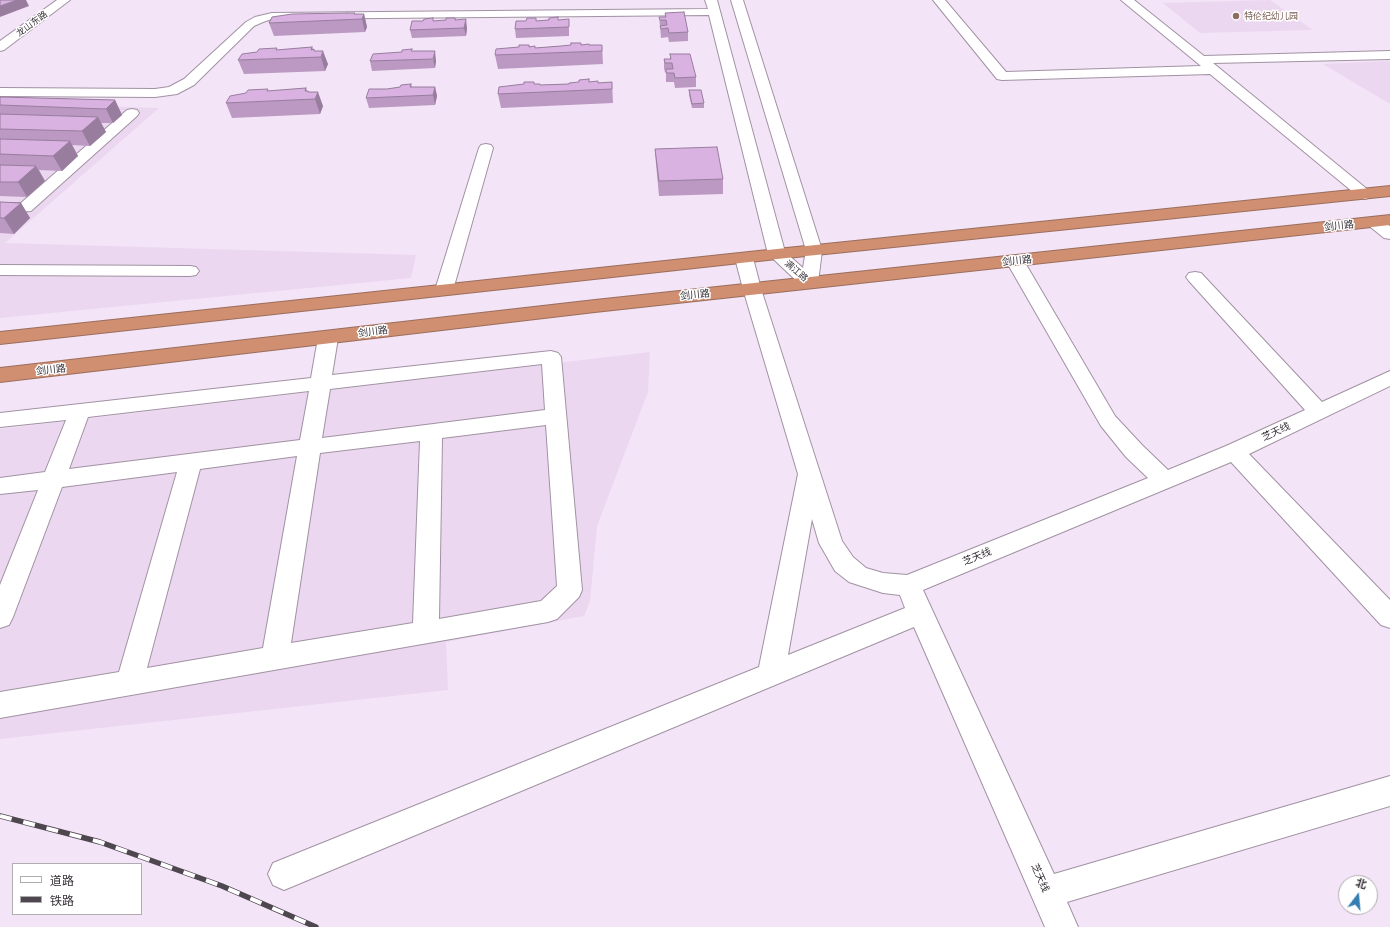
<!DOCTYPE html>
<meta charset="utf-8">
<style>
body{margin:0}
#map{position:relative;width:1390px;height:927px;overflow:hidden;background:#f4e4f7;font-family:Figtree,"Noto Sans SC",sans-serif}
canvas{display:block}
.legend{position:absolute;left:12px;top:863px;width:130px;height:52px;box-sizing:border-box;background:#fff;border:1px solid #afadaf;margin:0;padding:5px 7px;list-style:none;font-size:12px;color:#373138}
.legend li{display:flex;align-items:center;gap:8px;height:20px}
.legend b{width:20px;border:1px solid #afadaf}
.north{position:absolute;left:1338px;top:875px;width:40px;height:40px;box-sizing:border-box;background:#fff;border:1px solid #afadaf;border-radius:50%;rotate:16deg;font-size:11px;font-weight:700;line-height:16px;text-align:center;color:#373138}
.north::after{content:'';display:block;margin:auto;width:14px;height:18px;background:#357eb2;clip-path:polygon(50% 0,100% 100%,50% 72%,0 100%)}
</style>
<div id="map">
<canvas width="1390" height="927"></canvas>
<ul class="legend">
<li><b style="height:5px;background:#fff"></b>道路</li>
<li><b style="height:5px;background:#4f4750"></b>铁路</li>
</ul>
<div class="north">北</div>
</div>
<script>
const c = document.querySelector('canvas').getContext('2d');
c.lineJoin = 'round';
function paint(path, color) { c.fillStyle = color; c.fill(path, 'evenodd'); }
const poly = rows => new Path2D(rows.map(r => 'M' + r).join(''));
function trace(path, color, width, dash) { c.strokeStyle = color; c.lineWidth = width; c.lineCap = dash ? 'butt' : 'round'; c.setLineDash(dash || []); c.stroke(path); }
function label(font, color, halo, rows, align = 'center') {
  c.font = font + ' Figtree,"Noto Sans SC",sans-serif'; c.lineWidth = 3; c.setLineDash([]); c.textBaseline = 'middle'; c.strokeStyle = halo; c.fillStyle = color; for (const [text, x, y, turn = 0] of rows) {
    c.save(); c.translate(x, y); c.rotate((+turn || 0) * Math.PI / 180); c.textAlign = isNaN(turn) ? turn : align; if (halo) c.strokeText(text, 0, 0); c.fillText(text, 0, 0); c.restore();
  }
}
const built = poly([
 [1270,0,1313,30,1200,33,1163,3],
 [1390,61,1390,104,1323,64],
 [0,103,159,108,5,243,416,255,411,278,0,318],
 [650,352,648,392,597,526,590,601,584,616,446,642,448,690,0,739,0,429]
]);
const minor = poly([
 [57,0,70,0,4,50,0,51,0,41,57,0],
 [705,0,717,0,785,252,803,268,806,250,731,0,743,0,822,250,818,283,815,287,809,288,803,287,768,254,709,15,272,19,263,22,254,26,194,85,177,94,155,97,0,96,0,88,155,89,169,87,184,79,246,22,255,17,272,13,708,9,705,0],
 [933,0,945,0,1006,72,1201,66,1121,0,1134,0,1204,56,1390,51,1390,59,1213,63,1373,194,1371,197,1365,199,1359,197,1210,74,1002,80,997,79,933,0],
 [132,109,137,110,139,113,137,116,31,211,0,213,0,203,21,203,127,110,132,109],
 [486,144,491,145,493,148,453,290,450,294,444,295,438,294,435,290,479,148,481,145,486,144],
 [1374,217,1380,219,1390,226,1390,239,1384,238,1368,225,1366,222,1368,219,1374,217],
 [744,253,750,254,753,258,761,289,842,541,853,557,866,568,883,573,907,575,1148,478,1126,457,1101,426,1006,261,1009,257,1015,256,1021,257,1024,261,1115,416,1142,445,1168,470,1226,446,1305,410,1189,281,1186,277,1189,273,1195,272,1201,273,1322,402,1390,371,1390,386,1249,454,1390,600,1390,628,1381,625,1231,462,923,590,1054,874,1390,776,1390,806,1067,902,1078,927,1045,927,914,627,284,890,273,885,268,874,273,863,759,667,798,474,743,289,735,258,738,254,744,253],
 [812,519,819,543,835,571,849,582,883,593,900,595,905,608,788,655,812,519],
 [0,265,190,266,196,267,199,271,196,275,190,276,0,275,0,265],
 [328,332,335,334,338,338,332,375,551,351,558,353,561,357,582,590,579,597,557,619,548,622,0,718,0,692,119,672,177,472,62,487,13,617,9,625,0,628,0,585,38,490,0,494,0,478,45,472,66,420,0,427,0,413,311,378,318,338,321,334,328,332],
 [542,364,545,410,322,438,330,389,542,364],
 [309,391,300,440,69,469,88,417,309,391],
 [546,425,557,586,541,601,439,619,442,438,546,425],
 [420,441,413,623,291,643,320,453,420,441],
 [297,456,263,648,147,668,200,469,297,456]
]);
const highway = poly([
 [1390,186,1390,196,777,259,0,344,0,332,777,249,1390,186],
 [1390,215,1390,225,595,312,0,382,0,368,595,300,1390,215]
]);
const rail = poly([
 [0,816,100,842,222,886,316,927]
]);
const wall = poly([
 [355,13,355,14,364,14,367,27,365,32,274,36,269,23],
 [665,13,688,32,688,41,669,42,668,37,661,38,660,26,659,17,665,17],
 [558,17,558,20,569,28,569,36,516,38,515,29,526,21,536,18,536,21,549,20],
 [455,18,456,20,467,28,466,36,412,38,410,30,434,21,446,20],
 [529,45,529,46,535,48,561,46,581,45,602,45,603,64,498,69,495,55,519,47],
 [312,47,313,49,328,64,325,71,244,74,238,60,257,52],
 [412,49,412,51,436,61,435,68,372,71,370,61,402,52],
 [670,54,696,77,696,87,675,88,674,82,666,82,666,72,665,72,664,68,664,59,670,59],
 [590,82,598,83,612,82,613,103,501,108,498,94,524,84,535,84,541,85,569,84],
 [411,84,412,87,435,87,437,96,435,105,369,108,366,98,387,89,400,87],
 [306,88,307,91,308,91,323,106,320,114,232,118,226,103,246,93],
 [689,90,704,103,704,108,692,108,689,95],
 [0,97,115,100,122,115,113,123,101,123,106,132,90,146,72,145,78,156,62,171,39,170,45,181,27,197,0,196],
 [655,149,723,179,723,194,659,196,656,164],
 [0,202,21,203,30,218,14,234,0,233]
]);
const shadedWall = poly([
 [17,0,26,0,29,6,0,17,0,6],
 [364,14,367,27,365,32,362,19],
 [466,19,467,28,466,36,464,28],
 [323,51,328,64,325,71,321,57],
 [435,51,436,61,435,68,433,59],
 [435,87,437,96,435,105,433,95],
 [318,92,323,106,320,114,315,99],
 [115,100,122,115,113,123,106,109],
 [98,117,106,132,90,146,82,131],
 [70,141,78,156,62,171,53,156],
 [36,166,45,181,27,197,18,182],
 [21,203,30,218,14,234,4,218]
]);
const building = poly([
 [0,0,17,0,0,6,0,0],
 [684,12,688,32,669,33,668,28,661,29,660,26,667,25,666,20,660,20,659,17,666,17,665,13,684,12],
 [347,13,355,13,354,14,364,14,362,19,269,23,272,17,292,14,347,13],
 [558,17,558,20,569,19,569,27,515,29,516,21,526,21,527,18,536,18,536,21,549,20,549,18,558,17],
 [433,18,433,21,446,20,446,18,455,18,455,20,466,19,464,28,410,30,412,21,423,21,424,19,433,18],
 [571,43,581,43,581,45,589,44,589,45,602,45,602,51,495,55,496,49,519,47,519,45,529,45,529,47,535,46,535,48,561,46,571,45,571,43],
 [312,47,311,50,314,49,314,51,323,51,321,57,238,60,242,54,257,52,259,49,277,48,276,50,312,47],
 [412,49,411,51,435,51,433,59,370,61,373,54,402,52,402,50,412,49],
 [670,54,690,54,696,77,675,78,674,73,666,73,666,69,673,69,672,63,665,63,664,59,671,59,670,54],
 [589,79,589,82,598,81,598,83,612,82,612,89,498,94,499,87,524,84,524,82,534,82,534,84,540,84,540,85,569,84,569,83,579,82,579,80,589,79],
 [411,84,410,87,435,87,433,95,366,98,369,89,387,89,400,87,401,85,411,84],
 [306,88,305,91,308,91,308,92,318,92,315,99,226,103,230,96,246,93,248,90,268,89,267,91,306,88],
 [689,90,701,90,704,103,692,104,689,90],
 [0,97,115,100,106,109,0,105,0,97],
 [0,114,98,117,82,131,0,129,0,114],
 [0,139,70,141,53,156,0,154,0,139],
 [717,147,723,179,659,181,655,149,717,147],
 [0,165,36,166,18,182,0,182,0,165],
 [0,202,21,203,4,218,0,218,0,202]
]);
const markers = [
 [1236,16,4,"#8d6e63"]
];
const farEducationnames = [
 ["特伦纪幼儿园",1244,16]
];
const farStreetnames = [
 ["龙山东路",32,24,-36],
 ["满江路",796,271,40]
];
const streetNames = [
 ["剑川路",1339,226,-6],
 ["剑川路",1017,261,-6],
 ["剑川路",695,295,-6],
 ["剑川路",373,332,-7],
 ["剑川路",51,370,-6],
 ["芝天线",1276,432,-25],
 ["芝天线",977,557,-22],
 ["芝天线",1040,878,66]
];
paint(built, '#ecd7f0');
trace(minor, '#a192a3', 2);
trace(highway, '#9a6e5d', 2);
paint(minor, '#fff');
paint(highway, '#d08f71');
trace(rail, '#4f4750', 5.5);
trace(rail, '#fff', 4, [12]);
paint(wall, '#bb99c2');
paint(shadedWall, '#987d9e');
paint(building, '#d9b2e1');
trace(building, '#987d9e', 1);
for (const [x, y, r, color] of markers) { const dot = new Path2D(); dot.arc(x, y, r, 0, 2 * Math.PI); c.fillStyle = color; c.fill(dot); trace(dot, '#fff', 1.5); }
label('9px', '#785e54', '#fff', farEducationnames, 'left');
label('9px', '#373138', '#fff', farStreetnames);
label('10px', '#373138', '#fff', streetNames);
</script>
